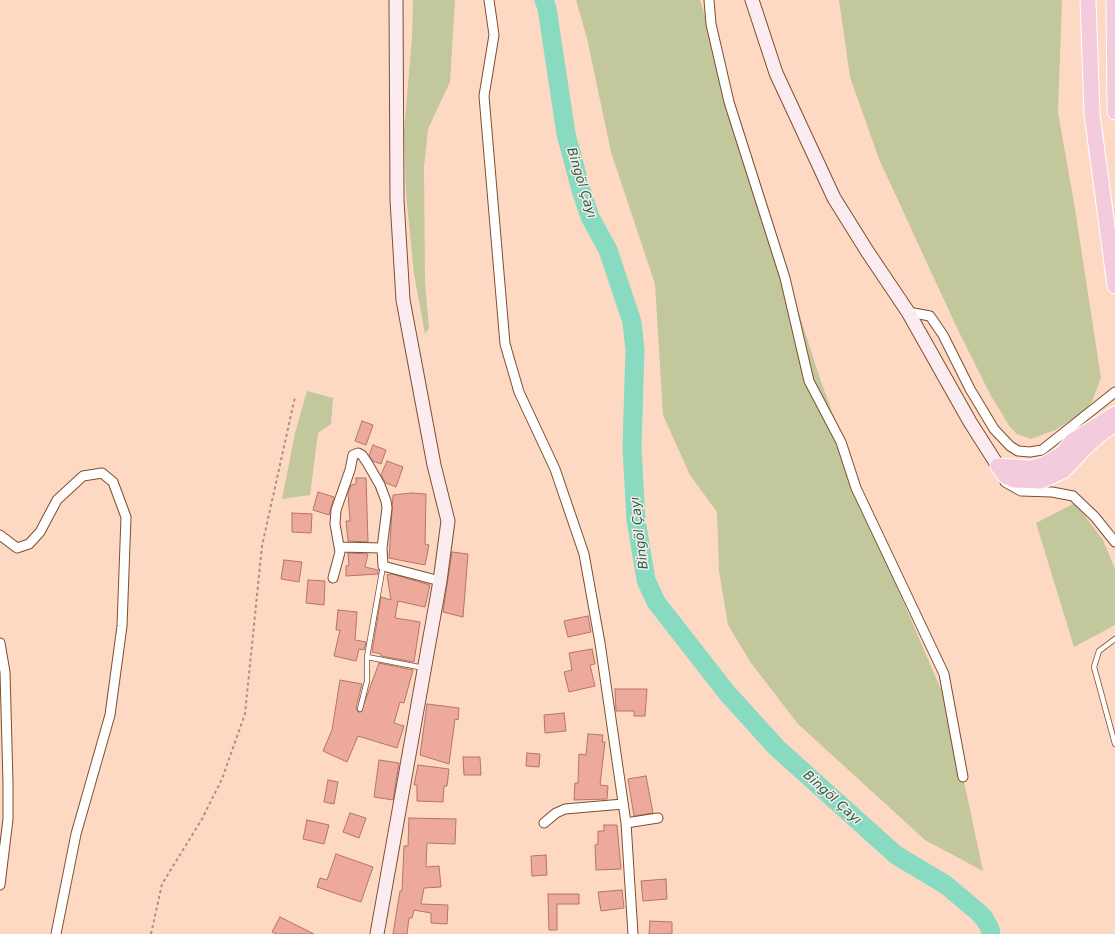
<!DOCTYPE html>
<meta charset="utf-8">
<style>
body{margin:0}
canvas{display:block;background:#fdd9c4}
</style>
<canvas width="1115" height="934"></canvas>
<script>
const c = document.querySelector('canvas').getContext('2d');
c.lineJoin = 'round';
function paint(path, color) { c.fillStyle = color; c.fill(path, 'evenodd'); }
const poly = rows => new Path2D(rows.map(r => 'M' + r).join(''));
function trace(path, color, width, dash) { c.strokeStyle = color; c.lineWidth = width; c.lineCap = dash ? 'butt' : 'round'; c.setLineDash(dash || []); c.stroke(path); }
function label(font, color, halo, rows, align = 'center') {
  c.font = font + ' "DejaVu Sans",sans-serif'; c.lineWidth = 3; c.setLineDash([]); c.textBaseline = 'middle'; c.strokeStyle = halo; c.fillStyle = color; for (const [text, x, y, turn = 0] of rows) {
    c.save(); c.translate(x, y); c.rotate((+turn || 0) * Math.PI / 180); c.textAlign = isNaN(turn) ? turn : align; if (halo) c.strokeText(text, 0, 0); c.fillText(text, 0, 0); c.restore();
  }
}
const green = poly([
 [413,0,455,0,450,82,428,129,424,167,425,282,429,328,425,334,414,274,406,193,404,132,412,37],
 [576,0,700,0,818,373,888,566,948,706,983,871,925,840,798,724,751,663,728,625,719,571,717,512,690,475,663,415,655,284,611,152,587,38],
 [839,0,1062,0,1058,112,1075,209,1101,378,1092,402,1084,412,1055,430,1031,439,1017,434,1010,427,991,396,957,328,879,159,850,77],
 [307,391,333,398,331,424,318,433,310,495,282,499,295,433],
 [1075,503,1103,540,1115,569,1115,625,1074,647,1036,523]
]);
const river = poly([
 [544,0,547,8,566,134,581,190,590,217,608,250,632,322,635,350,632,448,636,520,646,580,656,602,727,693,777,748,896,855,946,885,978,912,984,918,990,929,991,934]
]);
const building = poly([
 [362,421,373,425,366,445,355,441,362,421],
 [373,445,386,450,381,464,373,461,369,455,373,445],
 [387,461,403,467,396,487,386,483,381,475,387,461],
 [356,478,366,478,368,542,348,541,346,521,350,521,348,493,351,485,356,484,356,478],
 [318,492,334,497,329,515,313,510,318,492],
 [411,493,426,494,425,544,429,545,425,565,389,558,393,495,411,493],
 [292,513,312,514,311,533,292,532,292,513],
 [452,552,468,554,463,617,443,612,452,552],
 [348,553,368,554,365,567,378,570,378,574,346,576,346,566,349,565,348,553],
 [284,560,302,562,299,582,281,579,284,560],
 [392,574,430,585,425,607,398,601,395,618,420,622,414,662,381,656,381,654,372,652,381,597,391,600,387,575,392,574],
 [308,580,325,581,324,605,306,603,308,580],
 [338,610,357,612,355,640,366,642,364,650,359,649,356,661,334,656,340,630,336,630,338,610],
 [588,616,591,632,568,637,564,621,588,616],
 [592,649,595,664,590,665,595,686,569,692,564,672,572,670,569,653,592,649],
 [379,663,413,670,404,703,400,702,394,723,404,726,397,748,358,736,347,762,323,751,332,730,340,680,362,684,356,708,358,712,361,712,379,663],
 [615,689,647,689,645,716,634,716,634,711,616,711,615,689],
 [427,704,459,708,458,720,455,719,449,764,420,755,427,704],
 [564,713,566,731,545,733,544,715,564,713],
 [588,734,603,735,602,742,605,742,600,785,608,786,607,799,574,800,575,783,578,783,579,754,586,755,588,734],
 [527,753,540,754,539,767,526,766,527,753],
 [463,757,480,757,481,775,464,775,463,757],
 [379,760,399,763,393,800,374,797,379,760],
 [418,765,449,769,447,786,444,786,443,802,417,801,417,785,414,785,418,765],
 [646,776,653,813,634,816,628,779,646,776],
 [328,780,338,782,334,804,324,802,328,780],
 [350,813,366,818,359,838,343,832,350,813],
 [409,818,456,819,455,844,427,843,426,867,439,866,441,887,424,888,421,904,448,905,447,924,431,923,431,913,414,910,412,918,409,918,407,934,393,934,400,891,402,891,404,846,408,846,409,818],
 [307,820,329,825,324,844,303,839,307,820],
 [604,825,617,825,621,869,596,870,595,845,598,844,598,831,604,831,604,825],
 [336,854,373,867,361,902,317,887,320,878,327,880,336,854],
 [546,855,547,875,532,876,531,856,546,855],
 [666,879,667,899,643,901,641,881,666,879],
 [622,890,624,908,601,911,598,892,622,890],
 [548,894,579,894,579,904,557,904,557,930,549,930,548,894],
 [280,917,314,934,277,934,272,932,280,917],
 [650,921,672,922,672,934,649,934,650,921]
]);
const path = poly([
 [151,934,162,884,202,819,222,779,245,714,262,546,295,397]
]);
const service = poly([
 [1115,639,1099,651,1094,667,1115,744],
 [367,657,424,668],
 [360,709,367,681,367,657,383,566]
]);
const minor = poly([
 [489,0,494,35,484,96,505,344,519,392,555,469,584,554,600,643,626,823,633,934],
 [709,0,711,24,729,102,785,278,809,381,841,442,856,488,944,674,963,777],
 [908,312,930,316,943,335,970,389,994,429,1010,446,1018,451,1030,452,1042,450,1115,392],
 [1005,482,1021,491,1052,492,1073,496,1095,517,1115,542],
 [0,535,17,548,29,544,40,532,57,500,83,476,102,473,113,482,126,517,122,626,110,715,76,834,56,934],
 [340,547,382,548],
 [333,578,340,552,335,524,336,510,350,470,353,455,358,453,362,455,368,464,380,485,386,501,387,508,382,548,383,566,440,581],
 [0,643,5,672,8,783,8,819,0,885],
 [544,823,556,813,565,809,623,804],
 [626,823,658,818]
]);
const secondary = poly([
 [752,0,776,73,834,198,867,251,908,312,970,422,998,466],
 [377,934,440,581,448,521,434,465,403,300,397,200,396,0]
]);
const trunk = poly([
 [1088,0,1092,114,1115,286],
 [1114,0,1115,112],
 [998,466,1005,476,1014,480,1041,481,1063,471,1085,448,1103,432,1115,425],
 [998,466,1030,468,1043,465,1062,454,1072,441,1115,414]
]);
const waterNames = [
 ["Bingöl Çayı",581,183,73],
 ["Bingöl Çayı",640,533,-97],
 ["Bingöl Çayı",832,798,42]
];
paint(green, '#c3c79c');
trace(river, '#88dbc0', 19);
paint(building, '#eda99b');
trace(building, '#b47568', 1);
trace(service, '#804e2d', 6);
trace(minor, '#804e2d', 11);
trace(secondary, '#804e2d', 15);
trace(trunk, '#fff', 17);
trace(path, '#ad8f7d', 2, [3, 3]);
trace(service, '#fff', 4.5);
trace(minor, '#fff', 9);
trace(secondary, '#fbecf2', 13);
trace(trunk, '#f4cbdc', 15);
label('italic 13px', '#20614f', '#f8ece5', waterNames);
</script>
